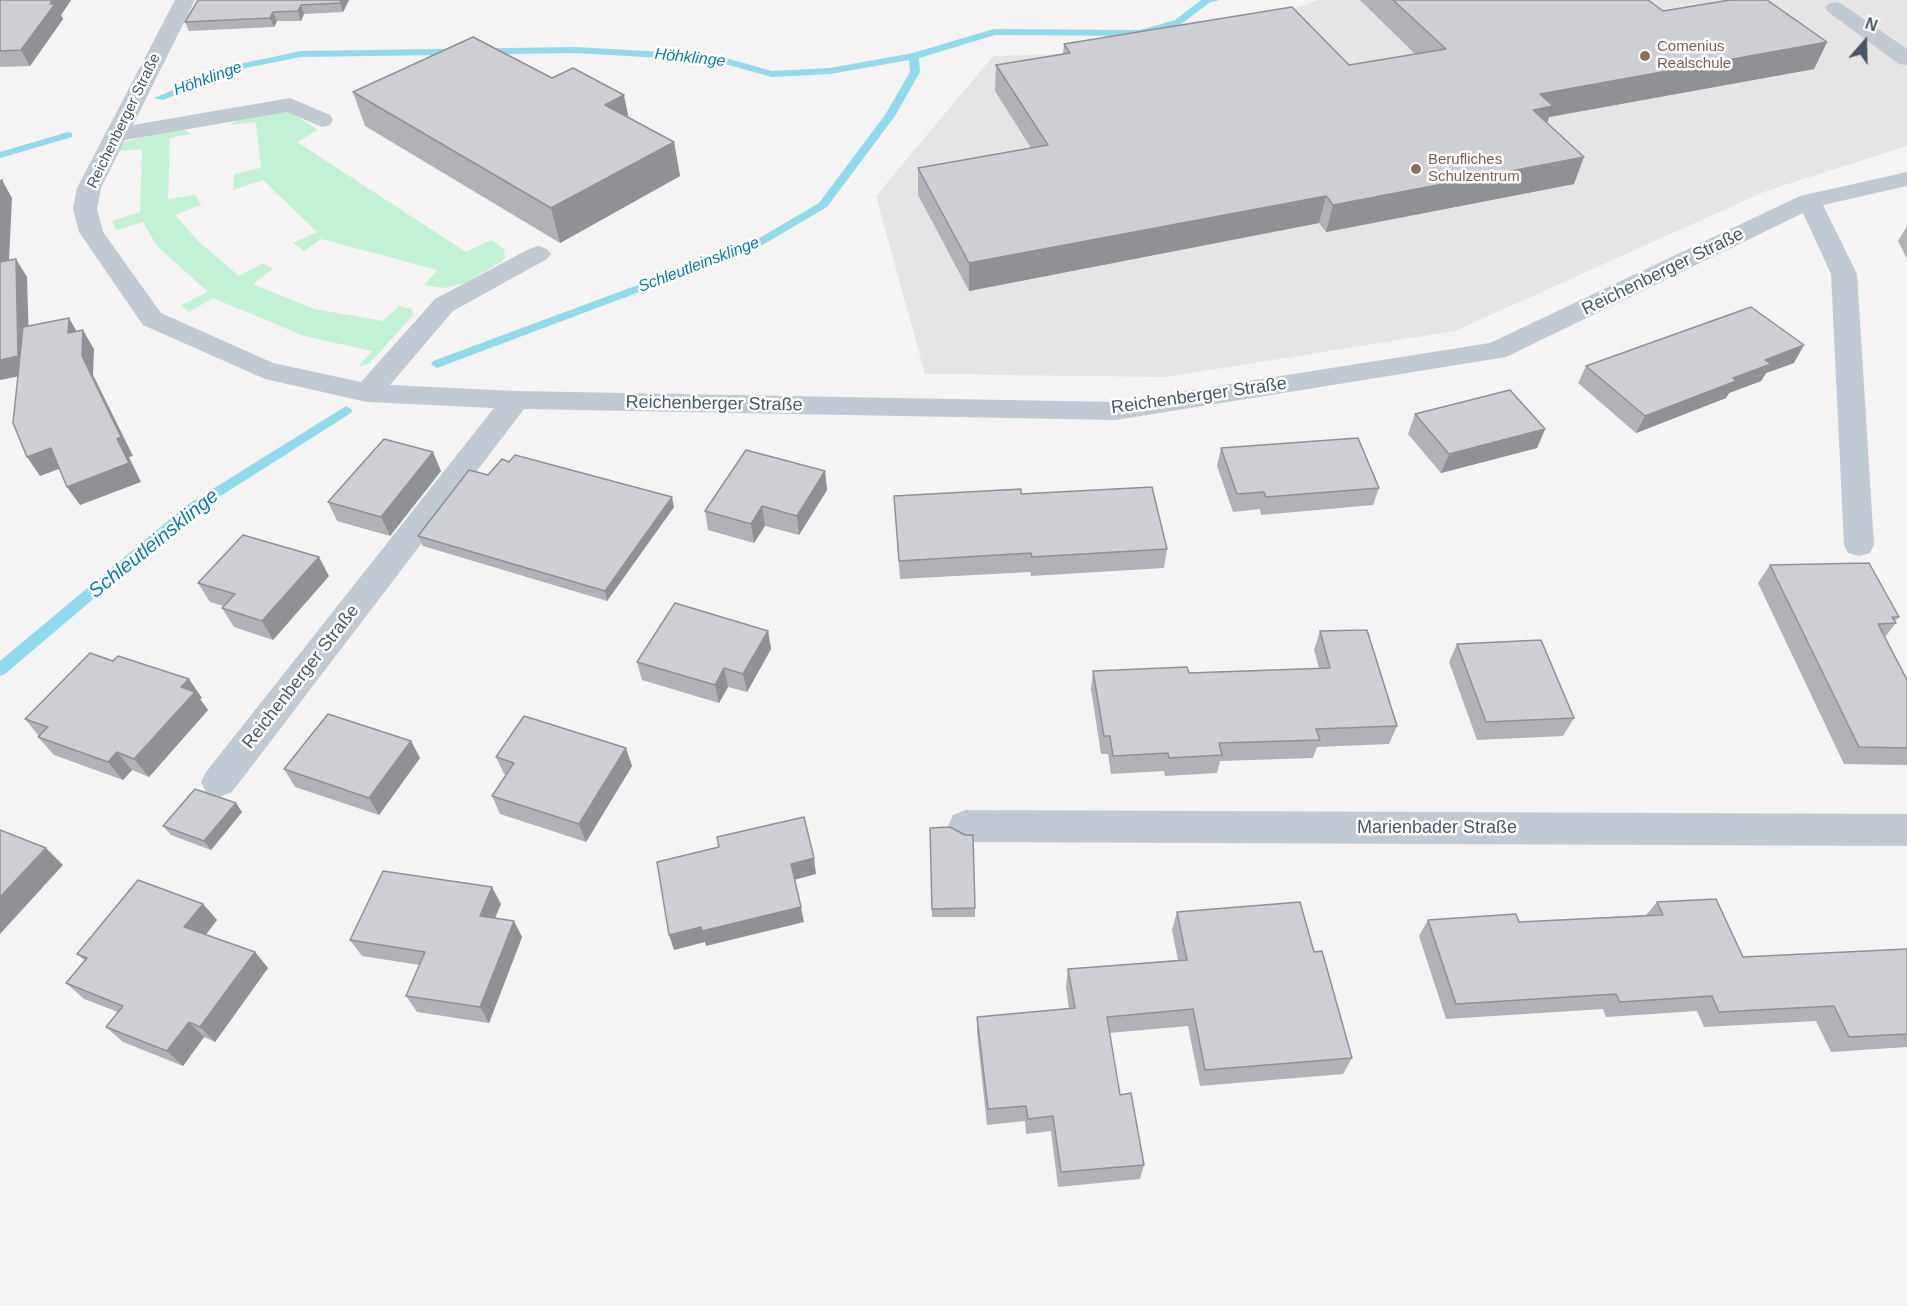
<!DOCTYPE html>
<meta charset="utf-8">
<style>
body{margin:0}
#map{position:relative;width:1907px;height:1306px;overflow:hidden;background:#f5f3f3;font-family:Helvetica,sans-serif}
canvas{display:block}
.north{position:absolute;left:1835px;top:12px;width:60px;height:60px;-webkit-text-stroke:4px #fff;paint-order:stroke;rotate:20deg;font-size:16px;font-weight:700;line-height:24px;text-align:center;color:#4a5661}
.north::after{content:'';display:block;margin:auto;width:21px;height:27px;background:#4a5661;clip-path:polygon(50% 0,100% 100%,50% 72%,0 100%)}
</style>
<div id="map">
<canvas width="1907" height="1306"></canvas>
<div class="north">N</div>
</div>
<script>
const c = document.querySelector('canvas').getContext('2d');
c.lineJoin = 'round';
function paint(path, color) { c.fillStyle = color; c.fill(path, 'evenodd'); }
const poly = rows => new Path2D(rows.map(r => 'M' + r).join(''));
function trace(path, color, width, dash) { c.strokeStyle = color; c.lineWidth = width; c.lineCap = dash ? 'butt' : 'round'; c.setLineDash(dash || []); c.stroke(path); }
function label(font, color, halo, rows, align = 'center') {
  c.font = font + ' Helvetica,sans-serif'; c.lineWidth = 5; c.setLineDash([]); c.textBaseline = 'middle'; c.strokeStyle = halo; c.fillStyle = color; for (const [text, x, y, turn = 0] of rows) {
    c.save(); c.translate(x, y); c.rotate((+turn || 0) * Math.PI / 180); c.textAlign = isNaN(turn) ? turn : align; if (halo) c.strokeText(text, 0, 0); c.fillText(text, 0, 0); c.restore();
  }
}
const education = poly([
 [1318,0,1907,0,1907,146,1766,191,1455,331,1166,377,925,374,876,196,993,56,1173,51]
]);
const green = poly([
 [283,111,293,114,318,130,297,142,466,252,491,240,504,249,505,258,501,262,465,283,444,288,424,285,438,270,321,239,304,251,293,243,317,232,263,180,233,190,234,174,261,168,256,122,230,125,239,119],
 [186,129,190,134,170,138,168,199,195,195,201,205,175,215,197,240,239,276,263,263,273,269,253,284,314,309,383,321,399,306,412,309,413,315,370,363,358,367,372,351,304,336,213,298,189,312,181,305,208,292,157,246,143,222,116,230,112,221,140,212,142,149,118,151,120,146,128,141,154,134]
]);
const stream = poly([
 [1201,0,1219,0,1209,3,1181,24,1141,36,995,35,919,58,920,72,895,116,827,207,759,247,437,368,431,364,433,361,751,243,819,203,885,115,910,72,909,60,830,74,772,77,714,61,576,53,301,57,236,70,163,100,154,98,230,66,301,51,576,47,715,55,772,71,830,68,913,53,994,29,1140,30,1175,20,1201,0],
 [68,132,72,133,72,137,0,158,0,152,68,132],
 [346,406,352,410,351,413,197,511,5,674,0,676,0,661,187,505,346,406]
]);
const minor = poly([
 [175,0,195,0,133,125,290,98,330,115,333,120,330,125,322,127,287,112,125,140,101,188,97,209,103,232,161,313,273,363,361,382,435,299,529,249,538,246,547,249,551,254,547,259,453,311,390,385,516,391,1116,402,1490,343,1800,196,1907,172,1907,186,1823,205,1857,274,1874,545,1870,553,1859,556,1848,553,1844,545,1831,274,1803,213,1506,357,1116,420,524,409,232,792,219,797,206,792,201,782,206,772,494,408,367,402,265,379,143,325,79,232,73,209,77,188,175,0],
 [1835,2,1842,4,1907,49,1907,65,1899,64,1828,12,1825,8,1828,4,1835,2],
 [966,810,1907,814,1907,846,966,842,953,837,948,826,953,815,966,810]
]);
const wall = poly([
 [0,0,71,0,61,15,63,19,30,66,0,67],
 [198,0,349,0,343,12,304,14,301,21,277,21,274,27,189,31,185,22],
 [1360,0,1648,0,1663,11,1827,42,1814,69,1549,117,1547,123,1574,184,1326,232,1319,223,969,291,918,195,918,168,1031,148,995,91,996,65,1063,54,1064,44,1349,65,1415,54],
 [552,78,674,142,680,176,560,243,365,126,353,92],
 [1907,226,1907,259,1898,241],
 [1794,363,1766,373,1761,381,1729,393,1726,398,1636,433,1578,383,1586,366],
 [1415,414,1545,429,1537,448,1441,473,1408,434],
 [1221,448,1379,488,1373,505,1261,515,1260,509,1233,512,1217,466],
 [509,462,674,507,607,601,423,546,418,536,488,475],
 [441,471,390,536,337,521,328,502],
 [825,471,827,490,799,535,765,526,754,543,708,530,705,511],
 [1021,494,1167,549,1164,568,1031,576,1030,572,900,579,894,496],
 [1770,565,1899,617,1895,621,1896,623,1885,637,1907,680,1907,765,1844,764,1758,583],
 [329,576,273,640,234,627,222,608,224,606,210,602,198,583],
 [768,631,771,649,747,692,728,687,719,703,642,680,637,662],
 [1320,631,1397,726,1389,744,1317,747,1313,758,1220,761,1217,773,1165,776,1164,771,1111,774,1108,754,1101,754,1091,689,1093,671,1189,673,1319,668,1314,650],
 [1457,644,1574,718,1563,736,1477,740,1449,662],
 [202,698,200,699,208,710,149,777,132,770,123,780,54,755,38,737,39,736,25,719],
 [411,741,420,758,379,815,295,787,284,769],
 [496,757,632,766,586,842,500,814,492,796,506,775,504,774],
 [236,803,242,812,211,850,171,835,163,826],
 [930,828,975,908,975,917,932,917],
 [1657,902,1743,957,1907,949,1907,1047,1831,1052,1816,1021,1704,1027,1697,1011,1606,1017,1603,1009,1446,1019,1419,936,1428,920,1519,922,1646,915],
 [203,904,217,920,206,935,255,952,268,968,215,1042,204,1037,183,1066,123,1042,106,1027,118,1012,84,999,66,983,85,961,77,954],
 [501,904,495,918,522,937,489,1023,417,1012,406,996,420,965,362,956,350,940],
 [1177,912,1314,952,1352,1058,1343,1074,1200,1086,1188,1026,1109,1033,1120,1095,1144,1165,1140,1179,1058,1187,1051,1131,1026,1134,1025,1121,987,1125,977,1033,977,1017,1069,1009,1066,987,1068,969,1178,960,1172,930]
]);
const shadedWall = poly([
 [52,0,71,0,61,15,63,19,30,66,21,50],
 [341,0,349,0,343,12,340,3],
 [301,5,304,14,301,21,298,11],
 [273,12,277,21,274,27,270,18],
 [1827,42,1814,69,1549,117,1543,133,1524,137,1540,94],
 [624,95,631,129,605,105],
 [674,142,680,176,560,243,551,208],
 [1584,157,1574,184,1326,232,1333,205],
 [2,180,12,198,8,281,0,268,0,206],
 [1326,196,1319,223,969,291,969,263],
 [16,259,27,277,30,374,0,380,0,360],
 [69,318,80,337,68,333],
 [83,330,94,349,93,375,133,456,129,457,141,482,80,505,67,487,117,439,82,356],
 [1804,345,1794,363,1766,373,1761,381,1729,393,1726,398,1636,433,1645,416,1733,378,1765,360],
 [1545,429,1537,448,1441,473,1449,454],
 [51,448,64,467,40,476,27,457],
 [433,452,441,471,390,536,381,517],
 [825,471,827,490,799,535,797,516],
 [672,497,674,507,607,601,605,591],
 [762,506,765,526,754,543,751,524],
 [319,557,329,576,273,640,262,621],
 [768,631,771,649,747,692,743,674],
 [724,668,728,687,719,703,715,685],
 [189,679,202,698,200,699,208,710,149,777,134,759,181,687],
 [411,741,420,758,379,815,369,798],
 [626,748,632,766,586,842,579,824],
 [117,752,132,770,123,780,108,762],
 [236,803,242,812,211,850,204,841],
 [46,848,63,865,0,934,0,897],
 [814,858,816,874,794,880,791,864],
 [492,887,501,904,489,932,480,916],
 [203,904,217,920,199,943,184,927],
 [801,907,804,922,706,946,705,942,674,950,669,935,701,927],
 [514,921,522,937,489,1023,480,1007],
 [255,952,268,968,215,1042,200,1027],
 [189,1022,204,1037,183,1066,167,1051]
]);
const building = poly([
 [0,0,52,0,50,4,55,4,21,50,0,51,0,0],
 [198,0,341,0,340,3,301,5,298,11,273,12,270,18,185,22,198,0],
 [1393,0,1648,0,1663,11,1730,0,1767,0,1827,42,1540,94,1553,106,1533,110,1584,157,1333,205,1326,196,969,263,918,168,1048,145,996,65,1070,53,1064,44,1292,7,1349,65,1446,49,1393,0],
 [473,37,552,78,573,68,624,95,605,105,674,142,551,208,353,92,473,37],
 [2,180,0,206,0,181,2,180],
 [16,259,18,356,0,360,0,262,16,259],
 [1751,307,1804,345,1765,360,1771,364,1733,378,1736,381,1645,416,1586,366,1751,307],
 [69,318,68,333,83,330,82,356,121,437,117,439,129,463,67,487,51,448,27,457,13,423,23,327,69,318],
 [1510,390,1545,429,1449,454,1415,414,1510,390],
 [1358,438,1379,488,1266,497,1264,492,1237,494,1221,448,1358,438],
 [384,439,433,452,381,517,328,502,384,439],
 [746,450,825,471,797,516,762,506,751,524,705,511,746,450],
 [515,455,672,497,605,591,418,536,469,470,488,475,502,459,509,462,515,455],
 [1152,487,1167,549,1032,557,1031,553,899,561,894,496,1021,489,1021,494,1152,487],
 [243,535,319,557,262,621,222,608,235,594,198,583,243,535],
 [1869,563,1899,617,1892,617,1896,623,1878,624,1907,680,1907,748,1859,747,1770,565,1869,563],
 [675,603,768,631,743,674,724,668,715,685,637,662,675,603],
 [1367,630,1397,726,1316,729,1320,740,1219,743,1222,755,1169,758,1168,753,1113,756,1110,736,1104,736,1093,671,1187,667,1189,673,1330,668,1320,631,1367,630],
 [1541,640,1574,718,1486,722,1457,644,1541,640],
 [90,653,113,661,118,656,189,679,181,687,195,692,134,759,117,752,108,762,38,737,48,727,25,719,90,653],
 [328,714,411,741,369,798,284,769,328,714],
 [524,716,626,748,579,824,492,796,514,763,496,757,524,716],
 [195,789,236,803,204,841,163,826,195,789],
 [804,817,814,858,791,864,801,907,702,931,701,927,669,935,657,862,719,847,717,837,804,817],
 [950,827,965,835,973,835,975,908,932,909,930,828,950,827],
 [0,830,46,848,0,897,0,830],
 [383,871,492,887,480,916,514,921,480,1007,406,996,425,952,350,940,383,871],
 [138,880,203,904,184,927,255,952,200,1027,189,1022,167,1051,106,1027,123,1006,66,983,87,958,77,954,138,880],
 [1716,899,1743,957,1907,949,1907,1034,1849,1037,1834,1006,1719,1012,1712,996,1620,1002,1616,994,1456,1004,1428,920,1516,914,1519,922,1663,915,1657,902,1716,899],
 [1300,902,1314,952,1322,951,1352,1058,1205,1070,1193,1009,1107,1017,1120,1095,1131,1093,1144,1165,1061,1172,1053,1116,1028,1119,1026,1106,988,1109,977,1017,1075,1008,1068,969,1187,960,1177,912,1300,902]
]);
const markers = [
 [1645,56,6,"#8d6e63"],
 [1416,169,6,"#8d6e63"]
];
const farEducationnames = [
 ["Comenius",1657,47],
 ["Realschule",1657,64],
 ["Berufliches",1428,160],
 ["Schulzentrum",1428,177]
];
const farStreetnames = [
 ["Reichenberger Straße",124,121,-64]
];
const farWaternames = [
 ["Höhklinge",690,58,6],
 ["Höhklinge",208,79,-20],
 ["Schleutleinsklinge",699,265,-21]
];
const streetNames = [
 ["Reichenberger Straße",1663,272,-26],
 ["Reichenberger Straße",1199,396,-8],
 ["Reichenberger Straße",714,404,1],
 ["Reichenberger Straße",301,677,-52],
 ["Marienbader Straße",1437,828]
];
const waterNames = [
 ["Schleutleinsklinge",154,544,-39]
];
paint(education, '#e6e4e5');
paint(green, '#c3f1d5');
paint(stream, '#90daee');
paint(minor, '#c1cad2');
paint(wall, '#b0b2b7');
paint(shadedWall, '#909195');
paint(building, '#cdcfd5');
trace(building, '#909195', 1.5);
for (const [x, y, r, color] of markers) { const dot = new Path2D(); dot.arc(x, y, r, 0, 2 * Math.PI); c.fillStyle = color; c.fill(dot); trace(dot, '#fff', 2); }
label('15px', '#785e54', '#fff', farEducationnames, 'left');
label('15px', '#4a5661', '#fff', farStreetnames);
label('italic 16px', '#0c7c9b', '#fff', farWaternames);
label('18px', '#4a5661', '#fff', streetNames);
label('italic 20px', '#0c7c9b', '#fff', waterNames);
</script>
